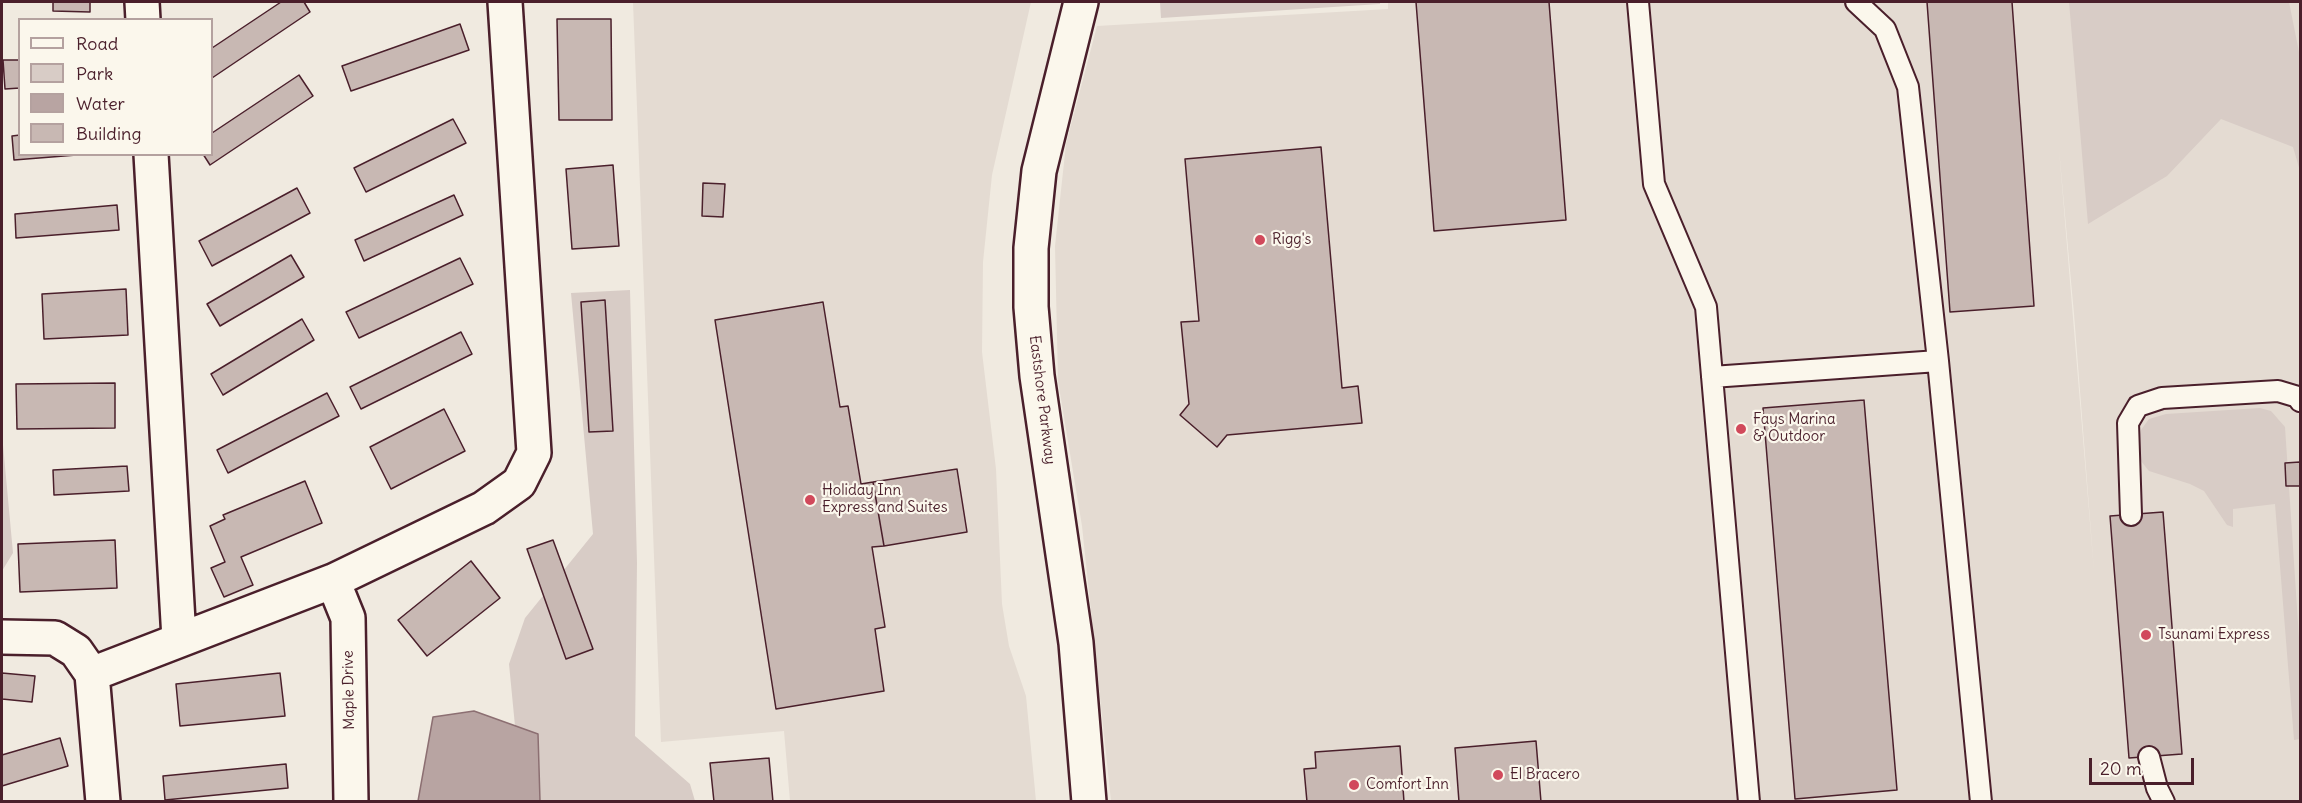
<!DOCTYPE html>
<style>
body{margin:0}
#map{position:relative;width:2302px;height:803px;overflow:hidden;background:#f0eae0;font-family:Delius,sans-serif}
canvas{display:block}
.frame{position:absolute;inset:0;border:3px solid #4a1f2b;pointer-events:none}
.legend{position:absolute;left:18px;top:18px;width:195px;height:138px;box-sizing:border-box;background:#fbf7ec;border:2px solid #b4a19f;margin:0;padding:8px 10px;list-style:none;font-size:18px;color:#4a1f2b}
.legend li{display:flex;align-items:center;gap:12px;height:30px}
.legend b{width:30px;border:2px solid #b4a19f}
.scale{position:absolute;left:2089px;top:758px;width:105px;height:27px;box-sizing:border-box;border:3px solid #4a1f2b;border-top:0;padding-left:8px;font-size:18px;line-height:21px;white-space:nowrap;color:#4a1f2b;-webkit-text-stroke:4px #fbf7ec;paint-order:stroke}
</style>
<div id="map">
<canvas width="2302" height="803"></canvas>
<div class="frame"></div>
<ul class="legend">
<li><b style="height:8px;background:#fbf7ec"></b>Road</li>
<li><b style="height:16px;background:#d8ccc6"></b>Park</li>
<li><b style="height:16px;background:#b8a4a2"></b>Water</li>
<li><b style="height:16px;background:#c8b8b3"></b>Building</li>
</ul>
<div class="scale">20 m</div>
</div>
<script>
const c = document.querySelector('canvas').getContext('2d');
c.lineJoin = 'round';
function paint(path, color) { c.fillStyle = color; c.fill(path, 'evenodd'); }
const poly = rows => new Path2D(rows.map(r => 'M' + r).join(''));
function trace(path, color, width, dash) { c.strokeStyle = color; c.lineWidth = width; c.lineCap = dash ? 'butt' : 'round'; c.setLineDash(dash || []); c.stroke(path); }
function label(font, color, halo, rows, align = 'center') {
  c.font = font + ' Delius,sans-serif'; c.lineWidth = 4.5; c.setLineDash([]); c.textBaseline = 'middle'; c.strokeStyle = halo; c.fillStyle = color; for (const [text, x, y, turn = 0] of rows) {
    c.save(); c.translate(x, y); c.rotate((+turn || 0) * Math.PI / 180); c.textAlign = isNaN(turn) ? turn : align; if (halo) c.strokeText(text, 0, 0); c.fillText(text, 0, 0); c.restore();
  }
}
const built = poly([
 [633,2,1031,2,992,175,983,262,982,352,996,469,1002,604,1009,646,1026,696,1036,801,790,801,784,731,661,742],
 [1388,2,2300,2,2300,801,1111,801,1082,526,1058,381,1055,246,1066,144,1097,26,1388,9],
 [2059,149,2074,314,2094,571]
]);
const green = poly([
 [1160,2,1380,2,1380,4,1161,18],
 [2069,2,2289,2,2300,57,2300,171,2293,147,2221,119,2167,176,2088,224],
 [630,290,637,563,635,736,690,784,695,801,540,801,538,734,515,726,509,664,525,618,593,534,571,293],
 [2260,408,2271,411,2285,427,2300,653,2300,739,2294,740,2275,504,2233,509,2233,527,2227,525,2204,491,2190,484,2149,471,2141,461,2137,444,2141,430,2149,419,2166,414],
 [2,434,13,553,2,571]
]);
const water = poly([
 [474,711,538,734,540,801,418,801,433,717,474,711]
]);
const building = poly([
 [53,2,90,2,90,12,53,11,53,2],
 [281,2,304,2,310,12,212,78,212,48,281,2],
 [1416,2,1549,2,1566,220,1434,231,1416,2],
 [1927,2,2012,2,2034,306,1950,312,1927,2],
 [557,19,611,19,612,120,559,120,557,19],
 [460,24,469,50,351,91,342,66,460,24],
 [3,60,20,60,20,88,5,89,3,60],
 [299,75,313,96,210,165,203,154,212,154,212,133,299,75],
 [453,119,466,143,366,192,354,168,453,119],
 [20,135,20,154,89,154,14,160,12,136,20,135],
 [1321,147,1342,388,1358,386,1362,423,1227,435,1217,447,1180,415,1189,404,1181,322,1199,321,1185,159,1321,147],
 [613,165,619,246,572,249,566,169,613,165],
 [703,183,725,184,723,217,702,216,703,183],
 [297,188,310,213,212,266,199,241,297,188],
 [454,195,463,215,364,261,355,240,454,195],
 [117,205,119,230,16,238,15,214,117,205],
 [291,255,304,277,220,326,207,304,291,255],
 [460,258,473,284,359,338,346,312,460,258],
 [126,289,128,335,44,339,42,294,126,289],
 [605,300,613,431,589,432,581,302,605,300],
 [823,302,840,407,848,406,861,484,873,482,884,546,872,547,885,627,875,629,884,691,776,709,715,320,823,302],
 [302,319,314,340,223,395,211,374,302,319],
 [461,332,472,354,361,409,350,387,461,332],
 [115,383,115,428,17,429,16,384,115,383],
 [327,393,339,416,228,473,217,450,327,393],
 [1864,400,1897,790,1795,799,1763,408,1864,400],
 [444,409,465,451,391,489,370,447,444,409],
 [2300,462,2300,486,2286,486,2285,463,2300,462],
 [127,466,129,491,54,495,53,470,127,466],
 [957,469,967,532,884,546,873,482,957,469],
 [305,481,322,523,241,557,253,585,224,597,211,568,225,562,210,526,225,519,223,515,305,481],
 [2163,512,2182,754,2129,758,2110,516,2163,512],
 [115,540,117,588,20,592,18,544,115,540],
 [553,540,593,649,566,659,527,549,553,540],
 [471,561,500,598,427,656,398,620,471,561],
 [2,673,35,676,32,702,2,699,2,673],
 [280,673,285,716,180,726,176,684,280,673],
 [60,738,68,766,2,786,2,755,60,738],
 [1536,741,1541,802,1459,802,1455,748,1536,741],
 [1400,746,1404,802,1307,802,1304,769,1316,768,1315,752,1400,746],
 [769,758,773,802,714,802,710,763,769,758],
 [286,764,288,788,165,800,163,776,286,764]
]);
const lane = poly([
 [1638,2,1654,184,1706,307,1749,802],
 [1856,2,1885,29,1908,87,1938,361,1981,802],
 [1712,377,1938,361],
 [2131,515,2128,423,2138,406,2162,398,2278,391,2298,397,2300,401],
 [2149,757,2157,788,2164,802]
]);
const street = poly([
 [142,2,143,20],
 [1081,2,1039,171,1031,248,1031,307,1037,376,1076,643,1089,802],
 [151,154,179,639],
 [333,581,348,618,351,802],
 [2,637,55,638,76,651,92,674,103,802],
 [92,674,333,581,484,508,519,483,534,453,505,2]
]);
const markers = [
 [1260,240,6,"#d1495b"],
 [1741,429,6,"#d1495b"],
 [810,500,6,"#d1495b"],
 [2146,635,6,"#d1495b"],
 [1498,775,6,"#d1495b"],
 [1354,785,6,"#d1495b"]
];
const poiNames = [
 ["Rigg's",1272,240],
 ["Fays Marina",1753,420],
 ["& Outdoor",1753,437],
 ["Holiday Inn",822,491],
 ["Express and Suites",822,508],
 ["Tsunami Express",2158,635],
 ["El Bracero",1510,775],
 ["Comfort Inn",1366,785]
];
const streetNames = [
 ["Eastshore Parkway",1042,400,83],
 ["Maple Drive",349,690,-91]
];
paint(built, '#e4dbd2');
paint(green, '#d8ccc6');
paint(water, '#b8a4a2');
trace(water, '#8c6f72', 1.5);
paint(building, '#c8b8b3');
trace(building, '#4a1f2b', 1.5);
trace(lane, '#4a1f2b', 24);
trace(street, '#4a1f2b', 38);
trace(lane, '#fbf7ec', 20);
trace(street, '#fbf7ec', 33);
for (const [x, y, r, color] of markers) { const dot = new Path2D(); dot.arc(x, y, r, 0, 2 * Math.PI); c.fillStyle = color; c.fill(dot); trace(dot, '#fbf7ec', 2); }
label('15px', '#4a1f2b', '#fbf7ec', poiNames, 'left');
label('15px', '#4a1f2b', '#fbf7ec', streetNames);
</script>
